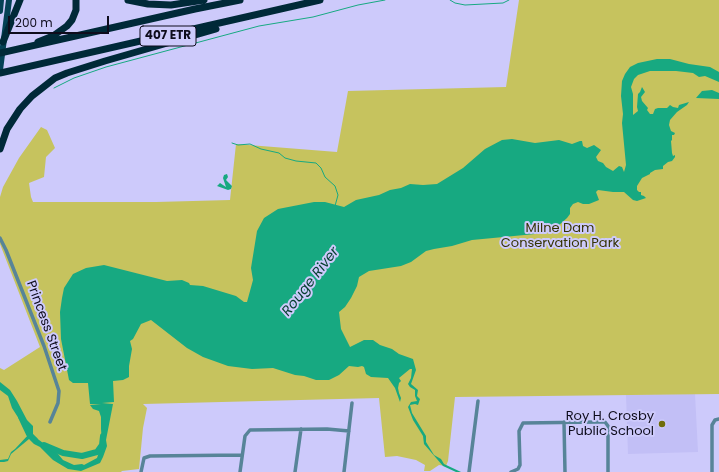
<!DOCTYPE html>
<style>
body{margin:0}
#map{position:relative;width:719px;height:472px;overflow:hidden;background:#cdcafb;font-family:Poppins,sans-serif}
canvas{display:block}
.scale{position:absolute;left:8px;top:16px;width:101px;height:18px;box-sizing:border-box;border:2px solid #0e0c1c;border-top:0;padding-left:5px;font-size:12px;line-height:14px;white-space:nowrap;color:#0e0c1c;-webkit-text-stroke:3px #cdcafb;paint-order:stroke}
</style>
<div id="map">
<canvas width="719" height="472"></canvas>
<div class="scale">200 m</div>
</div>
<script>
const c = document.querySelector('canvas').getContext('2d');
c.lineJoin = 'round';
function paint(path, color) { c.fillStyle = color; c.fill(path, 'evenodd'); }
const poly = rows => new Path2D(rows.map(r => 'M' + r).join(''));
function trace(path, color, width, dash) { c.strokeStyle = color; c.lineWidth = width; c.lineCap = dash ? 'butt' : 'round'; c.setLineDash(dash || []); c.stroke(path); }
function label(font, color, halo, rows, align = 'center') {
  c.font = font + ' Poppins,sans-serif'; c.lineWidth = 4; c.setLineDash([]); c.textBaseline = 'middle'; c.strokeStyle = halo; c.fillStyle = color; for (const [text, x, y, turn = 0] of rows) {
    c.save(); c.translate(x, y); c.rotate((+turn || 0) * Math.PI / 180); c.textAlign = isNaN(turn) ? turn : align; if (halo) c.strokeText(text, 0, 0); c.fillText(text, 0, 0); c.restore();
  }
}
const built = poly([
 [695,394,698,452,628,454,626,395]
]);
const green = poly([
 [519,0,719,0,719,394,455,397,448,461,446,466,439,465,430,471,424,471,425,465,416,460,397,456,385,457,379,398,143,404,147,408,143,428,139,469,122,471,121,472,0,472,0,368,4,370,40,347,0,244,0,197,3,187,19,158,41,127,47,130,55,148,46,157,44,177,29,183,31,197,33,202,156,202,230,200,236,144,337,152,348,91,506,87]
]);
const water = poly([
 [657,59,670,59,689,64,710,67,719,72,719,82,705,76,699,77,693,73,676,71,650,71,638,75,634,79,631,87,633,94,633,115,638,111,637,107,638,94,640,92,642,87,645,92,641,97,642,101,648,108,647,110,650,114,653,114,655,109,658,108,667,108,670,105,673,107,678,108,679,105,689,102,687,105,677,112,670,120,669,125,671,131,675,133,674,135,672,135,672,140,671,141,672,153,673,156,675,155,675,157,672,161,668,162,663,166,663,169,655,170,650,173,650,174,642,178,637,186,637,190,639,192,641,192,641,195,644,196,646,198,637,201,633,200,624,192,613,192,598,190,596,192,599,200,589,204,583,204,578,202,573,204,570,208,570,214,567,218,558,226,545,232,535,234,472,240,452,246,434,249,426,251,411,262,401,266,369,271,359,277,357,286,351,298,345,307,339,312,341,329,350,347,364,340,373,340,380,345,392,349,399,354,413,359,416,370,411,384,418,390,417,396,420,399,418,405,415,404,410,405,412,413,426,436,426,442,434,455,441,459,444,464,461,472,456,472,443,466,424,444,423,436,413,420,408,407,411,402,417,401,415,396,415,390,410,387,408,384,411,378,412,369,410,369,399,378,401,381,399,383,398,388,399,393,401,398,400,402,395,388,388,378,371,377,366,374,364,367,362,366,358,367,349,366,339,375,329,380,316,380,304,376,295,375,273,368,252,369,228,366,203,357,187,348,151,320,141,324,133,339,130,341,132,349,129,366,129,377,123,380,113,381,114,402,102,403,113,404,106,440,107,446,103,457,100,463,81,471,68,469,53,460,40,447,34,444,29,439,11,454,8,461,4,462,0,462,0,460,8,459,11,452,15,449,29,434,28,427,21,422,12,408,8,396,0,390,0,382,10,390,17,401,27,420,33,426,33,435,35,437,58,454,63,460,74,465,82,464,84,465,97,458,102,443,101,429,101,417,99,411,93,409,90,405,101,404,90,404,88,383,73,383,69,380,61,339,60,312,62,298,64,288,73,274,86,268,104,265,167,281,182,280,189,283,190,285,203,286,236,296,244,302,247,302,253,280,251,268,257,231,264,218,278,209,314,202,325,202,344,207,356,200,379,195,390,190,401,188,410,184,423,185,437,184,463,168,485,149,502,140,512,139,535,143,559,140,572,144,580,141,582,141,583,146,587,148,594,145,601,150,596,157,598,161,603,163,606,167,613,171,619,166,622,167,624,172,626,165,622,123,623,114,621,96,622,81,625,74,630,67,638,63],
 [712,90,719,93,719,99,696,98,702,91],
 [227,174,228,177,226,180,232,186,231,189,228,190,217,186,220,183,226,187,223,178,224,175]
]);
const stream = poly([
 [450,0,455,3,465,5,503,3,509,0],
 [54,88,74,78,106,67,259,26,313,17,358,5,385,0],
 [232,143,238,145,250,144,261,149,279,153,285,158,296,161,316,163,321,168,325,177,335,186,338,195,335,206]
]);
const river = poly([
 [21,417,29,434,35,440],
 [44,445,63,453,82,456,97,452,102,445,103,436]
]);
const minor = poly([
 [0,238,6,250,44,346,59,391,58,403,50,422],
 [564,422,565,472],
 [141,472,144,458,150,456,242,455],
 [240,472,245,436,250,430,327,429,349,431],
 [295,472,301,429],
 [344,472,352,403],
 [469,472,478,401],
 [511,472,518,469,520,465,519,431,523,423,598,422,605,422,608,426,608,472],
 [712,472,712,425,715,420,719,419]
]);
const primary = poly([
 [0,11,1,0],
 [0,70,9,0]
]);
const motorway = poly([
 [128,0,148,4,171,5,204,0],
 [3,42,20,0],
 [38,42,53,36,67,26,72,20,76,10,76,0],
 [0,53,195,9,240,0],
 [0,73,320,0],
 [0,149,7,129,20,109,32,96,55,78,67,73,105,61,216,29]
]);
const markers = [
 [662,424,4,"#706d0b"]
];
const shields = [
 [168,36,56]
];
const shieldNames = [
 ["407 ETR",168,36]
];
const parkNames = [
 ["Milne Dam",560,229],
 ["Conservation Park",560,244]
];
const streetNames = [
 ["Princess Street",46,326,70]
];
const poiNames = [
 ["Roy H. Crosby",654,417],
 ["Public School",654,432]
];
const waterNames = [
 ["Rouge River",311,282,-52]
];
paint(built, '#c2bff6');
paint(green, '#c6c35e');
paint(water, '#17a981');
trace(stream, '#17a981', 1);
trace(river, '#17a981', 6);
trace(minor, '#578498', 3.5);
trace(primary, '#044155', 6);
trace(motorway, '#002938', 7);
for (const [x, y, r, color] of markers) { const dot = new Path2D(); dot.arc(x, y, r, 0, 2 * Math.PI); c.fillStyle = color; c.fill(dot); trace(dot, '#cdcafb', 1.5); }
for (const [x, y, w] of shields) { const box = new Path2D(); box.roundRect(x - w / 2, y - 10, w, 20, 3); c.fillStyle = '#cdcafb'; c.fill(box); trace(box, '#0e0c1c', 1); }
label('bold 12px', '#0e0c1c', null, shieldNames);
label('13px', '#353304', '#cdcafb', parkNames);
label('13px', '#0e0c1c', '#cdcafb', streetNames);
label('13px', '#0e0c1c', '#cdcafb', poiNames, 'right');
label('italic 14px', '#053f2e', '#cdcafb', waterNames);
</script>
